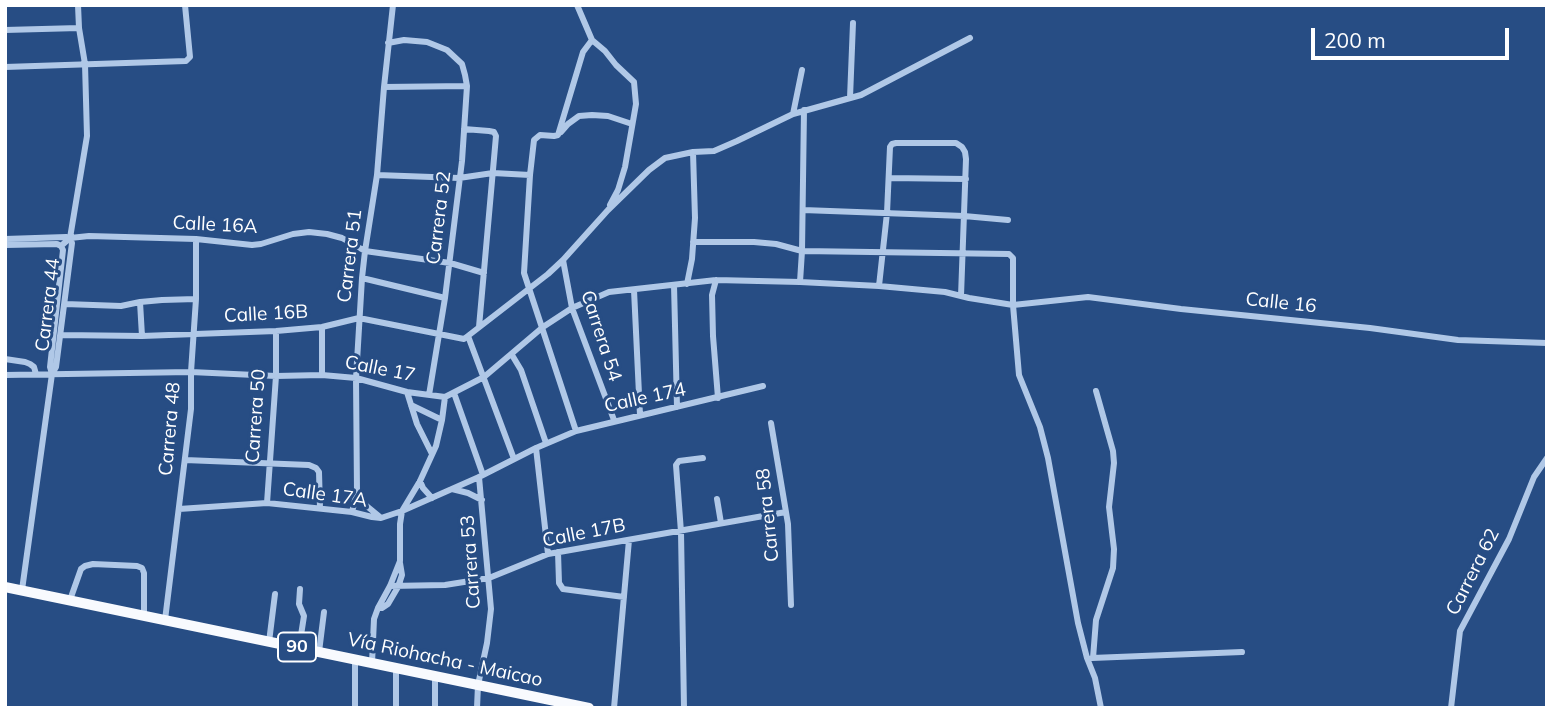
<!DOCTYPE html>
<meta charset="utf-8">
<style>
body{margin:0}
#map{position:relative;width:1552px;height:713px;overflow:hidden;background:#274d84;font-family:Mulish,sans-serif}
canvas{display:block}
.frame{position:absolute;inset:0;border:7px solid #fff;pointer-events:none}
.scale{position:absolute;left:1311px;top:28px;width:198px;height:32px;box-sizing:border-box;border:4px solid #fff;border-top:0;padding-left:9px;font-size:21px;line-height:24px;white-space:nowrap;color:#fff;-webkit-text-stroke:5px #274d84;paint-order:stroke}
</style>
<div id="map">
<canvas width="1552" height="713"></canvas>
<div class="frame"></div>
<div class="scale">200 m</div>
</div>
<script>
const c = document.querySelector('canvas').getContext('2d');
c.lineJoin = 'round';
const poly = rows => new Path2D(rows.map(r => 'M' + r).join(''));
function trace(path, color, width, dash) { c.strokeStyle = color; c.lineWidth = width; c.lineCap = dash ? 'butt' : 'round'; c.setLineDash(dash || []); c.stroke(path); }
function label(font, color, halo, rows, align = 'center') {
  c.font = font + ' Mulish,sans-serif'; c.lineWidth = 6; c.setLineDash([]); c.textBaseline = 'middle'; c.strokeStyle = halo; c.fillStyle = color; for (const [text, x, y, turn = 0] of rows) {
    c.save(); c.translate(x, y); c.rotate((+turn || 0) * Math.PI / 180); c.textAlign = isNaN(turn) ? turn : align; if (halo) c.strokeText(text, 0, 0); c.fillText(text, 0, 0); c.restore();
  }
}
const minor = poly([
 [577,5,592,40,605,51,616,65,634,82,636,104,625,167,618,190,610,205],
 [5,30,79,28],
 [388,43,404,40,427,42,447,50,462,64,465,75,467,86,462,161,445,298,429,395],
 [5,67,186,61,190,57,185,5],
 [384,87,467,86],
 [850,98,853,23],
 [793,114,802,70],
 [464,129,489,131,494,132,496,136,479,327],
 [561,132,568,124,579,116,592,115,608,116,632,124],
 [377,175,459,178,493,173,530,175],
 [889,178,966,179],
 [803,210,964,216,1008,220],
 [5,239,66,237,70,238],
 [693,242,754,242,776,244,802,251,1009,254,1013,258,1013,305,1019,375,1040,427,1048,458,1078,623,1087,658,1095,678,1101,708],
 [5,245,57,244,61,246],
 [61,246,70,238,89,236,196,239,252,245,261,244,293,234,309,232,327,234,342,238,365,251,450,263,484,273],
 [563,260,572,308,614,420],
 [362,278,445,298],
 [716,280,712,295,713,336,718,398],
 [800,282,802,251,804,110],
 [687,284,692,259,695,218,693,152],
 [674,285,677,407],
 [879,286,887,213,890,147,892,144,896,143,956,143,962,147,965,152,966,159,961,296],
 [634,290,640,415],
 [140,302,142,336],
 [65,304,121,306,140,302,162,300,196,299],
 [61,335,142,336,276,331,322,327,359,318,464,339,548,274,563,260,608,210,649,170,665,158,693,152,714,151,737,141,793,114,861,95,970,38],
 [468,336,514,459],
 [512,355,521,370,546,443],
 [5,359,25,362,30,364,34,367,36,374],
 [52,374,56,367,72,243,70,238,87,136,85,64,79,28,78,5],
 [5,375,191,372,276,376,322,375,356,378,407,392,445,397,484,377,543,327,572,308,609,292,716,280,800,282,879,286,945,292,969,298,1013,305,1088,297,1181,309,1370,328,1458,340,1547,343],
 [322,375,322,327],
 [407,392,417,424,432,454],
 [454,393,483,475],
 [411,405,442,420],
 [771,423,788,524,791,605],
 [576,431,524,273,530,175,534,140,540,135,554,136,558,135,583,52,592,40],
 [536,448,548,554],
 [185,460,309,465,316,468,319,472,320,508],
 [420,481,423,488,432,498],
 [452,489,468,493,482,500],
 [357,492,363,503,380,517],
 [717,499,721,523],
 [267,503,276,376,276,331],
 [179,509,267,503,352,512,372,517,381,518,402,511,479,477,536,448,576,431,763,386],
 [352,512,357,492,356,378,362,278,365,251,377,175,384,87,393,5],
 [558,552,559,583,563,589,624,597],
 [390,586,445,585,489,578,548,554,786,512],
 [22,590,52,374,50,367,63,250,61,246],
 [70,600,81,569,85,566,93,564,137,566,142,568,144,573,144,616],
 [378,608,382,608,388,604,398,587,402,575,400,563],
 [165,620,191,409,191,372,196,299,196,239],
 [269,642,275,594],
 [299,648,304,616,299,604,300,589],
 [319,652,324,612],
 [1092,658,1242,652],
 [1093,658,1096,620,1113,568,1114,549,1109,507,1114,463,1113,451,1096,391],
 [372,663,374,619,378,608,390,586,400,561,400,524,402,511,420,481,436,446,442,420,445,397],
 [435,676,435,708],
 [355,708,355,659],
 [396,708,396,668],
 [477,708,478,685,487,643,491,609,479,477],
 [614,708,629,540],
 [684,708,681,532,676,465,679,461,703,458],
 [1451,708,1460,631,1509,539,1534,477,1547,458]
]);
const trunk = poly([
 [5,587,589,708]
]);
const shields = [
 [297,647,38]
];
const shieldNames = [
 ["90",297,647]
];
const streetNames = [
 ["Carrera 52",439,218,-83],
 ["Calle 16A",215,225,3],
 ["Carrera 51",350,256,-83],
 ["Calle 16",1281,303,6],
 ["Carrera 44",48,305,-83],
 ["Calle 16B",266,314,-3],
 ["Carrera 54",601,336,72],
 ["Calle 17",380,369,11],
 ["Calle 174",645,398,-12],
 ["Carrera 50",256,416,-86],
 ["Carrera 48",170,429,-85],
 ["Calle 17A",325,495,8],
 ["Carrera 58",768,515,-96],
 ["Calle 17B",584,533,-11],
 ["Carrera 53",471,562,-94],
 ["Carrera 62",1473,572,-63],
 ["Vía Riohacha - Maicao",445,660,12]
];
trace(minor, '#b0c8e7', 6);
trace(trunk, '#f8fafe', 10);
for (const [x, y, w] of shields) { const box = new Path2D(); box.roundRect(x - w / 2, y - 14.5, w, 29, 5); c.fillStyle = '#274d84'; c.fill(box); trace(box, '#fff', 2); }
label('bold 18px', '#fff', null, shieldNames);
label('19px', '#fff', '#274d84', streetNames);
</script>
